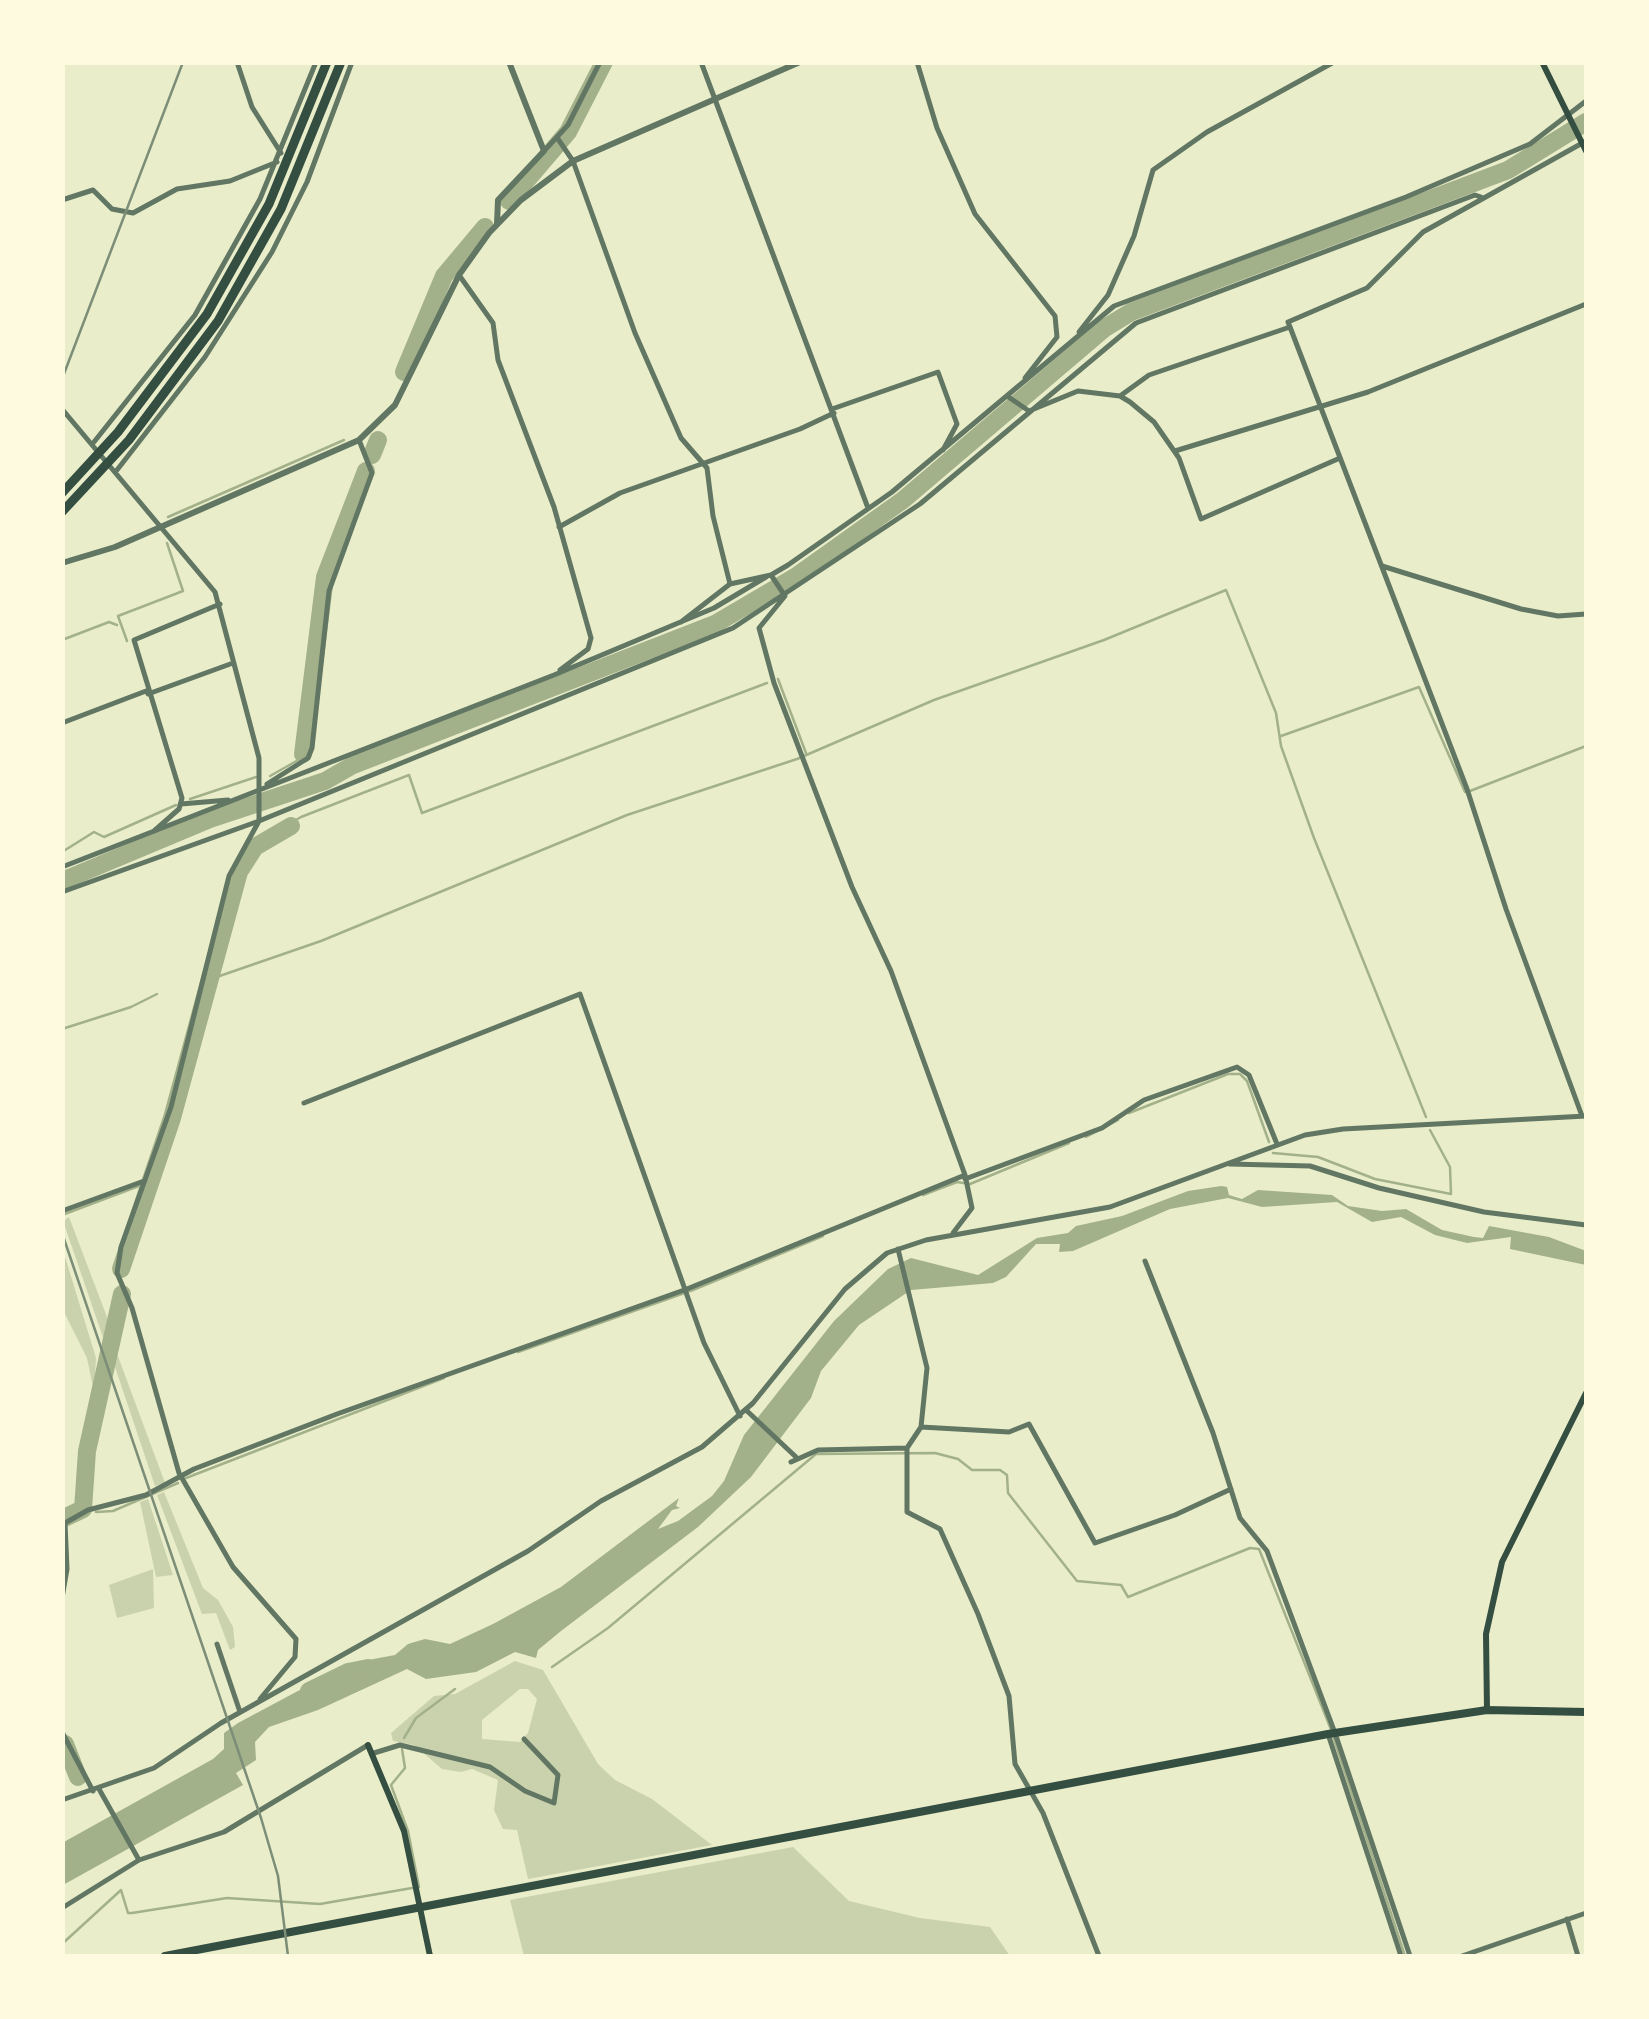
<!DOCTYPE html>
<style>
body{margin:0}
#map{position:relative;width:1649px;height:2019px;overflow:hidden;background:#e9edc9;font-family:"IBM Plex Sans",sans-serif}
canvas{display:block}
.frame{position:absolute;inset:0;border:65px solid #fefae0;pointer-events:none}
</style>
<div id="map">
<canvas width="1649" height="2019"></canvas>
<div class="frame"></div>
</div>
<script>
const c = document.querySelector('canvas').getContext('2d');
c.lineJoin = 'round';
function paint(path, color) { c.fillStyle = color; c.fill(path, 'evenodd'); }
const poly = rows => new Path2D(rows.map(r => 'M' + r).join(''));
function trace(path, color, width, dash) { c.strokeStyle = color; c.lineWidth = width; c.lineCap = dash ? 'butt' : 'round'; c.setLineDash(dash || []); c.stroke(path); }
const green = poly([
 [69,1217,110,1325,108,1352,63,1221],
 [62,1247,96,1358,94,1392,87,1358,65,1314],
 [116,1351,165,1483,155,1486,113,1361],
 [164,1492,203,1588,218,1600,233,1627,235,1647,230,1650,216,1613,202,1614,157,1495],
 [148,1499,173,1575,156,1577,140,1502],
 [153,1569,154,1608,117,1618,109,1585],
 [515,1661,543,1670,598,1764,615,1780,652,1799,712,1845,528,1879,517,1830,503,1829,494,1810,498,1780,472,1769,461,1772,442,1769,414,1745,393,1741,391,1733,434,1696,455,1694],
 [520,1689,528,1689,537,1699,528,1733,520,1742,482,1739,482,1720],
 [793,1847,849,1901,920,1918,990,1927,1010,1956,524,1956,510,1900]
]);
const water = poly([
 [1221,1186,1227,1187,1229,1195,1242,1199,1258,1190,1332,1195,1348,1206,1382,1211,1406,1209,1442,1230,1474,1237,1483,1238,1489,1226,1549,1237,1586,1251,1586,1265,1510,1249,1511,1237,1467,1243,1435,1235,1401,1217,1372,1222,1337,1202,1262,1207,1228,1198,1170,1209,1073,1251,1059,1252,1060,1244,1036,1244,1006,1277,993,1283,911,1290,859,1325,821,1371,811,1398,751,1477,698,1527,561,1631,538,1650,536,1658,515,1652,476,1672,426,1679,407,1669,318,1710,269,1727,255,1742,256,1760,236,1773,243,1785,63,1885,62,1843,213,1759,224,1749,224,1733,238,1723,326,1676,330,1682,340,1681,363,1661,395,1655,408,1644,425,1639,450,1644,493,1624,561,1587,679,1498,676,1506,680,1508,672,1510,658,1529,678,1521,712,1496,724,1481,744,1435,834,1321,888,1269,911,1258,978,1275,1037,1238,1068,1233,1076,1226,1122,1216,1188,1191]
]);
const stream = poly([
 [62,63,64,62],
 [168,517,344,440],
 [62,640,109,622,117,625],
 [127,641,118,616,183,591,167,543],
 [778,679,806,753],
 [1281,736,1419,687,1465,792],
 [270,776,300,759,303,752],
 [1470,791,1586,746],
 [190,799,256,777],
 [278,831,301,817,409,775,422,813,767,683],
 [62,852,94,832,104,837,176,805],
 [208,980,321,941,627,815,797,759,934,700,1104,640,1226,590,1276,713,1281,746,1314,838,1426,1117],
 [62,1029,131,1007,157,994],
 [1129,1113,1228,1074,1240,1074,1247,1081,1269,1142],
 [1086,1137,1118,1120],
 [1273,1153,1318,1157,1375,1179,1451,1194,1450,1167,1430,1130],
 [923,1195,957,1182,970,1184,1069,1143],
 [62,1215,139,1186],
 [518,1352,693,1290,823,1236],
 [186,1478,444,1378],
 [96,1512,113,1511,178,1483],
 [552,1667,608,1628,816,1454,935,1453,958,1459,972,1470,1000,1470,1007,1475,1008,1493,1077,1581,1121,1585,1128,1597,1250,1548,1259,1549,1330,1727,1405,1956],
 [404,1738,416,1718,455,1689],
 [402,1749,405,1768,391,1785,408,1831,419,1887],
 [62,1944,121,1890,128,1913,132,1913,227,1898,320,1904,412,1888]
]);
const river = poly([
 [509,201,568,132,604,62],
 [404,372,444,276,485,227],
 [372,455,378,440],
 [303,754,325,577,366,471],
 [62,881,210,819,325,781,353,765,715,624,795,577,903,500,1105,328,1131,312,1508,170,1586,122],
 [121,1269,172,1118,239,872,255,847,291,826],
 [62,1519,83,1509,87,1451,122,1294],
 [309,1691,348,1672,368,1668],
 [65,1744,78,1777]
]);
const minor = poly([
 [237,62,252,107,281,153],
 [701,62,868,508],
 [917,62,937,128,975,214,1055,316,1057,337,1025,378],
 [558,139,573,161,635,333,681,438,707,468,713,516,730,584],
 [544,151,568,125,600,62],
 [62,200,93,190,112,209,133,213,177,189,230,181,277,162],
 [459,275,493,323,498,360,554,507,591,638,588,649,560,670],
 [1290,327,1467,789,1506,909,1582,1116],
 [1079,332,1108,295,1134,236,1153,170,1207,132,1334,62],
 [1007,396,1029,411,1078,391,1120,396,1130,402,1154,422,1179,458,1201,519,1340,458],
 [1120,396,1149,375,1290,327,1288,322,1367,288,1423,232,1586,141],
 [62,409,215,592,259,758,259,821,229,876,171,1107,121,1247,117,1273,132,1308,179,1473,233,1567,296,1639,295,1657,260,1699],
 [832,409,938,372,957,424,943,450],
 [94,442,195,315,260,199,316,62],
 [1175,451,1368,392,1586,304],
 [117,470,205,357,272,252,307,182,352,62],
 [559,527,620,493,800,429,834,413],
 [1382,566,1521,609,1558,616,1586,614],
 [771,575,785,596,759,628,774,683,852,887,891,971,965,1175,972,1208,953,1233],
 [681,622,730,584,771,575,788,565,892,492,1114,306,1406,197,1530,144,1586,101],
 [148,694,233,663],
 [62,723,146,691],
 [267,784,308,758,312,748,329,591,372,473,359,440],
 [181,804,228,800],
 [154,831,179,809,182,798,134,640,220,604],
 [62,867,554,675,714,608,766,577],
 [62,892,259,821,733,628,920,504,1136,323,1475,195,1481,197],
 [304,1103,580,994,704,1343,740,1416],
 [1230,1164,1310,1166,1379,1188,1484,1212,1586,1225],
 [965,1179,1102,1128,1144,1100,1237,1067,1249,1075,1277,1144],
 [62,1211,144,1181],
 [898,1249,927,1368,921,1427,907,1448,907,1512,940,1529,978,1614,1009,1696,1015,1764,1043,1813,1099,1956],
 [1145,1261,1213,1433,1240,1518,1267,1551,1335,1733,1410,1956],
 [746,1410,796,1457],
 [921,1427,1009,1432,1029,1424,1095,1543,1175,1515,1231,1489],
 [791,1462,818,1450,907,1448],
 [62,1598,67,1569,65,1523,88,1510,146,1495,194,1469,337,1414,687,1289,965,1175],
 [217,1644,240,1712],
 [62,1732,93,1791],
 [1328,1734,1401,1956],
 [374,1753,400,1745,490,1767,525,1791,554,1803,558,1775,524,1739],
 [99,1789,139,1860],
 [62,1800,154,1768,221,1723,528,1551,601,1501,702,1447,753,1403,845,1289,887,1253,926,1240,1110,1207,1305,1135,1343,1129,1586,1116],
 [62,1908,139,1860,224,1832,368,1745],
 [1567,1919,1578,1956],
 [1462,1956,1586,1913]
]);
const tertiary = poly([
 [497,224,498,200,544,151,509,62],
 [62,563,115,547,359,440,395,405,459,275,489,233,521,200,573,161,800,62]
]);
const secondary = poly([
 [1542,62,1586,151],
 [1487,1710,1486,1634,1502,1562,1586,1393],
 [368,1745,404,1831,430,1956]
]);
const trunk = poly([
 [165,1956,1328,1734,1487,1710,1586,1712]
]);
const motorway = poly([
 [62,493,118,432,207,314,269,204,327,62],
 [62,512,129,440,218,321,281,209,341,62]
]);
const rail = poly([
 [62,379,183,62],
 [62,1233,261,1818,278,1876,288,1956]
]);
paint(green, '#cad2ad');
paint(water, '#a3b18a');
trace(stream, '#a3b18a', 2.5);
trace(river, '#a3b18a', 18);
trace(minor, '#617663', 5);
trace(tertiary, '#617663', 6);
trace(secondary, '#344e41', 6);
trace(trunk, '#344e41', 8);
trace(motorway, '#344e41', 9);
trace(rail, '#7c8e77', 2.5);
</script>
